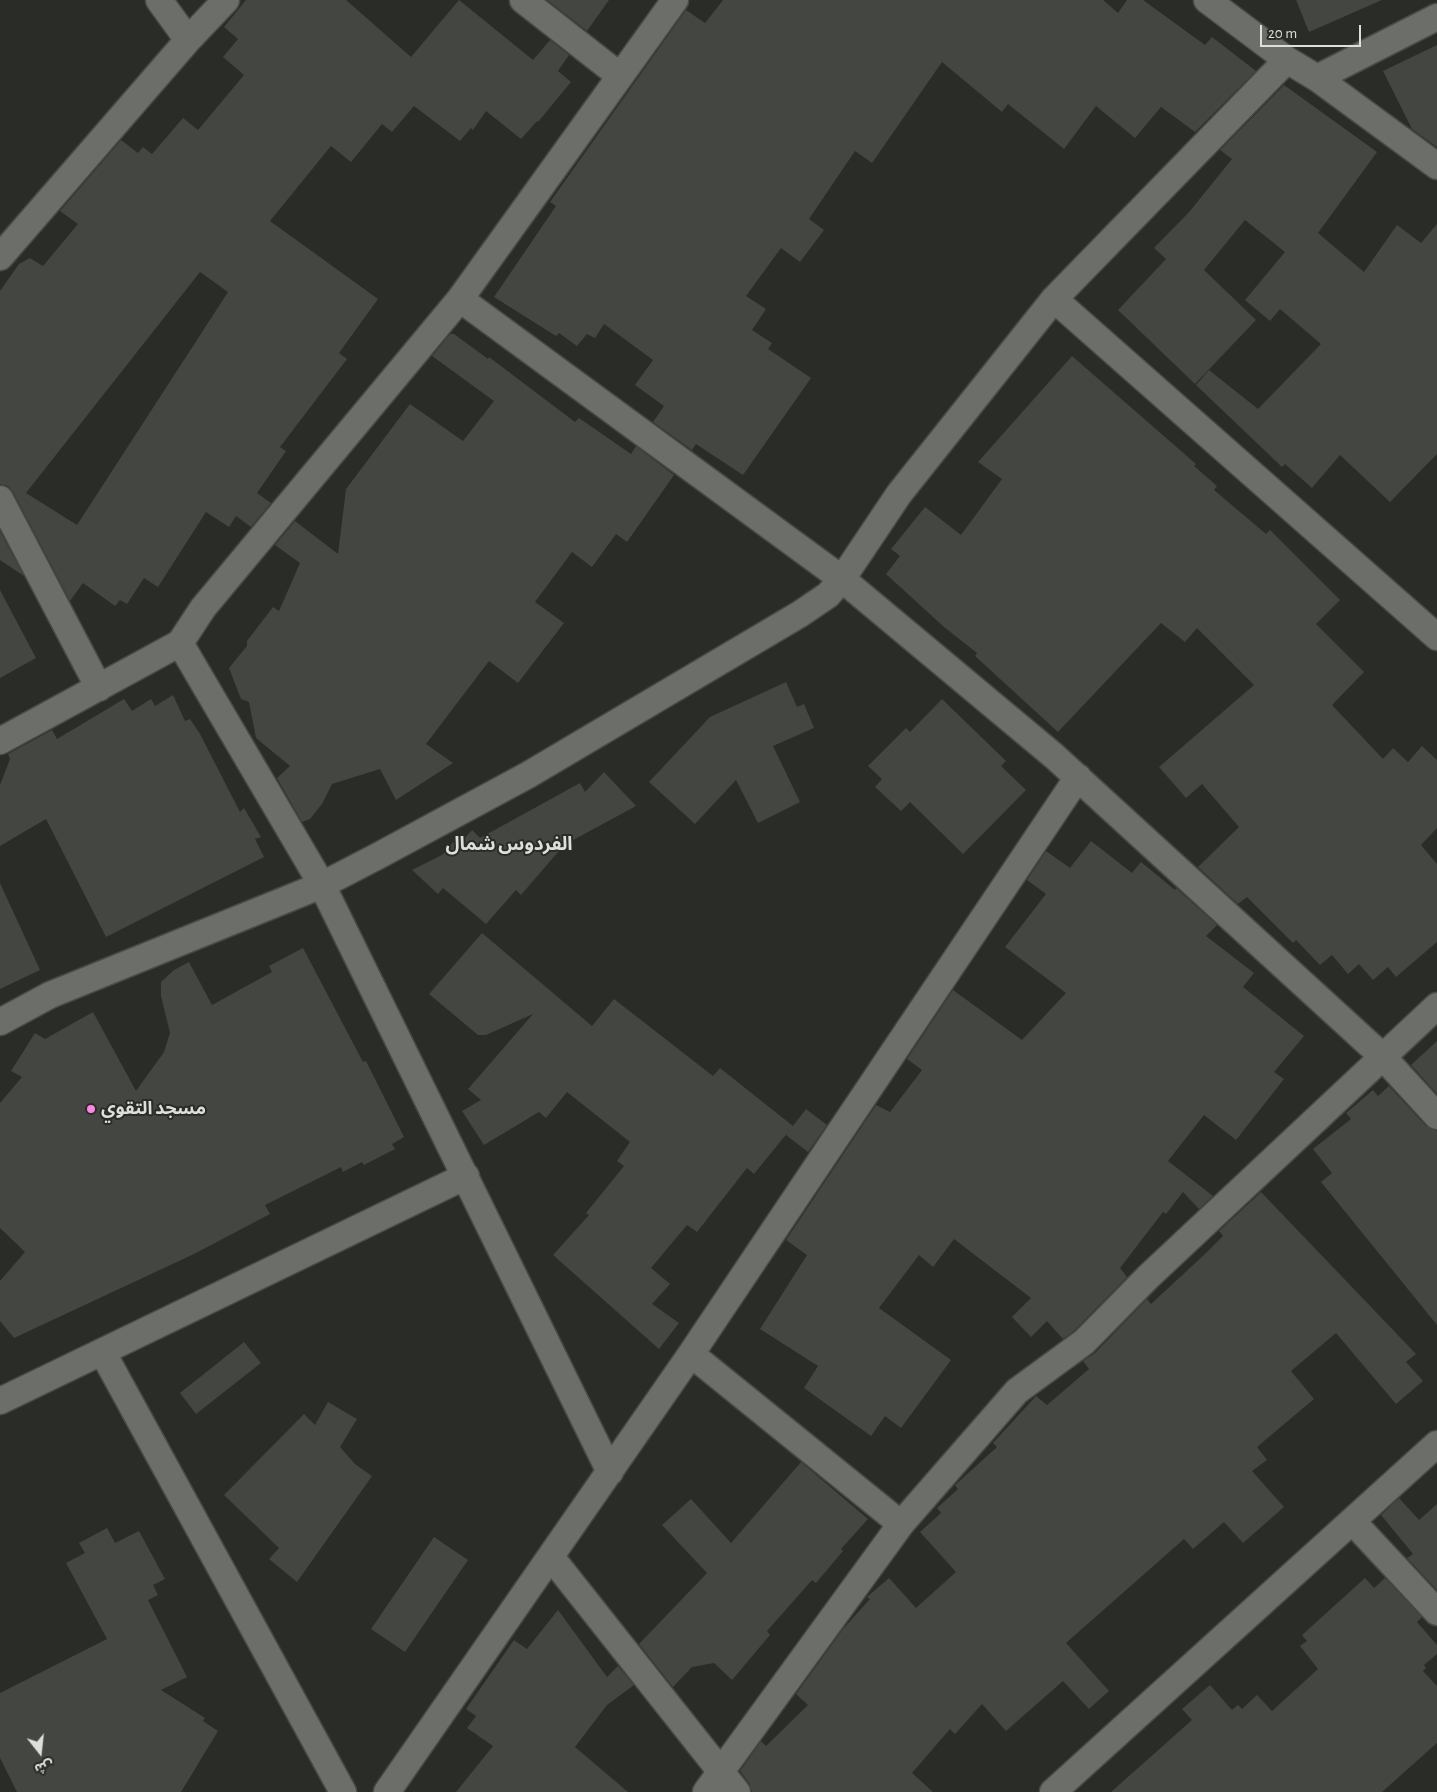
<!DOCTYPE html>
<meta charset="utf-8">
<style>
body{margin:0}
#map{position:relative;width:1437px;height:1792px;overflow:hidden;background:#2a2c28;font-family:"Alegreya Sans","Noto Sans Arabic",sans-serif}
canvas{display:block}
.north{position:absolute;left:15px;top:1727px;width:50px;height:50px;-webkit-text-stroke:4px #2a2c28;paint-order:stroke;rotate:164deg;font-size:14px;font-weight:700;line-height:20px;text-align:center;color:#dddfdc}
.north::after{content:'';display:block;margin:auto;width:18px;height:22px;background:#dddfdc;clip-path:polygon(50% 0,100% 100%,50% 72%,0 100%)}
.scale{position:absolute;left:1260px;top:25px;width:101px;height:22px;box-sizing:border-box;border:2px solid #dddfdc;border-top:0;padding-left:6px;font-size:15px;line-height:18px;white-space:nowrap;color:#dddfdc;-webkit-text-stroke:4px #2a2c28;paint-order:stroke}
</style>
<div id="map">
<canvas width="1437" height="1792"></canvas>
<div class="north">ش</div>
<div class="scale">20 m</div>
</div>
<script>
const c = document.querySelector('canvas').getContext('2d');
c.lineJoin = 'round';
function paint(path, color) { c.fillStyle = color; c.fill(path, 'evenodd'); }
const poly = rows => new Path2D(rows.map(r => 'M' + r).join(''));
function trace(path, color, width, dash) { c.strokeStyle = color; c.lineWidth = width; c.lineCap = dash ? 'butt' : 'round'; c.setLineDash(dash || []); c.stroke(path); }
function label(font, color, halo, rows, align = 'center') {
  c.font = font + ' "Alegreya Sans","Noto Sans Arabic",sans-serif'; c.lineWidth = 4; c.setLineDash([]); c.textBaseline = 'middle'; c.strokeStyle = halo; c.fillStyle = color; for (const [text, x, y, turn = 0] of rows) {
    c.save(); c.translate(x, y); c.rotate((+turn || 0) * Math.PI / 180); c.textAlign = isNaN(turn) ? turn : align; if (halo) c.strokeText(text, 0, 0); c.fillText(text, 0, 0); c.restore();
  }
}
const building = poly([
 [246,0,346,0,411,57,459,0,533,60,550,40,569,55,558,71,571,82,538,122,537,121,521,139,486,111,473,130,471,128,460,141,414,106,392,132,382,124,351,162,331,146,270,221,378,299,339,353,347,359,280,447,286,451,257,493,271,503,251,527,236,516,229,527,206,512,158,587,144,578,127,604,120,600,115,606,83,583,70,601,13,492,8,486,0,484,0,291,19,264,30,258,43,266,78,224,60,211,121,140,138,153,143,147,152,154,183,118,198,130,244,75,223,57,238,39,224,27],
 [200,272,228,292,77,525,26,493],
 [547,0,609,0,587,31],
 [723,0,1103,0,1118,13,1127,0,1143,0,1205,45,1212,37,1256,71,1195,132,1161,107,1135,138,1096,106,1064,149,1008,104,1002,112,942,62,872,163,855,151,809,219,824,230,800,262,781,248,746,296,766,309,752,330,772,343,768,349,811,378,743,475,696,444,692,450,653,422,664,406,635,385,653,360,604,324,595,338,587,334,577,346,559,333,556,336,494,297,556,206,550,202,686,10,705,23],
 [1296,0,1382,0,1309,32],
 [1437,45,1437,147,1412,129,1383,71],
 [1284,85,1377,152,1318,233,1364,272,1397,225,1421,243,1437,224,1437,454,1390,502,1340,455,1312,488,1285,464,1282,467,1196,385,1209,370,1258,409,1321,344,1280,309,1270,321,1245,300,1285,252,1245,220,1204,270,1256,320,1195,384,1118,310,1166,259,1154,248,1190,211,1232,159,1220,150],
 [450,334,454,334,488,359,489,357,575,422,579,418,631,454,636,446,674,475,627,542,616,534,592,567,572,552,535,602,564,623,518,683,489,661,426,744,453,763,396,800,380,769,332,784,322,804,310,819,302,822,277,778,290,766,256,738,249,702,241,699,229,668,247,646,247,641,273,607,279,611,300,563,275,545,295,521,338,554,346,489,410,404,463,441,494,401,432,356],
 [1072,356,1196,464,1194,466,1217,486,1214,490,1266,534,1270,530,1340,600,1316,624,1364,672,1332,705,1383,759,1393,748,1408,762,1422,746,1437,760,1437,828,1421,845,1437,864,1437,942,1396,977,1388,967,1373,980,1359,964,1348,974,1332,955,1320,965,1296,940,1293,943,1247,897,1238,904,1198,867,1239,827,1202,784,1186,798,1159,767,1254,685,1197,628,1185,642,1161,623,1058,732,975,656,977,653,944,627,886,574,900,556,891,549,925,507,961,535,1002,479,978,462],
 [0,531,24,576,0,560],
 [0,590,36,658,0,678],
 [786,682,797,707,804,704,814,728,773,746,800,802,758,823,736,780,695,824,649,782,710,717],
 [173,695,185,721,190,719,200,734,240,812,244,808,261,837,255,839,264,857,106,937,46,819,0,846,0,785,10,759,8,754,52,730,57,739,124,699,132,711,151,699,155,706],
 [942,699,1006,761,1001,766,1026,790,963,854,910,802,901,811,875,787,882,779,868,766,906,728,910,732],
 [604,772,636,806,564,845,521,895,516,890,486,924,443,888,438,894,412,870,442,855,453,842,458,846,472,830,480,838,580,783,585,792],
 [1091,841,1132,873,1141,862,1175,890,1176,888,1217,925,1206,936,1254,973,1243,987,1304,1036,1274,1072,1284,1079,1236,1140,1204,1115,1168,1161,1213,1196,1199,1209,1183,1192,1166,1214,1163,1212,1120,1268,1127,1277,1074,1331,1063,1339,1047,1321,1031,1337,1012,1317,1031,1298,954,1239,933,1267,919,1255,879,1308,951,1360,901,1428,885,1416,871,1436,804,1388,818,1366,760,1329,807,1255,786,1240,876,1105,890,1112,922,1070,907,1059,953,990,1022,1040,1066,993,1005,947,1046,894,1027,880,1046,851,1070,868],
 [0,883,40,970,0,989],
 [482,933,592,1026,614,999,713,1076,720,1068,793,1126,754,1174,747,1168,697,1232,687,1225,651,1268,670,1284,652,1304,679,1323,659,1349,553,1255,589,1215,586,1213,624,1166,617,1161,630,1142,567,1092,546,1118,539,1112,484,1145,462,1111,481,1100,468,1089,533,1014,486,1035,478,1035,429,994],
 [303,948,363,1062,366,1061,404,1137,392,1144,395,1149,364,1165,362,1162,343,1172,341,1167,265,1205,270,1214,194,1254,14,1338,0,1321,0,1281,25,1252,0,1228,0,1103,22,1077,11,1071,35,1033,45,1039,93,1012,136,1091,164,1052,170,1033,161,996,161,982,174,970,189,962,212,1005,272,972,269,966],
 [1437,1041,1437,1094,1411,1065],
 [1389,1086,1426,1126,1437,1131,1437,1325,1321,1182,1332,1173,1313,1149,1351,1119,1346,1113,1373,1090,1378,1096],
 [806,1109,827,1125,808,1152,786,1135],
 [1261,1192,1416,1354,1406,1362,1423,1381,1396,1404,1336,1333,1291,1371,1314,1399,1257,1447,1267,1460,1252,1471,1284,1507,1243,1543,1224,1522,1193,1549,1184,1539,1066,1643,1109,1691,1089,1709,1063,1681,1006,1731,982,1704,955,1734,950,1729,912,1773,933,1792,752,1792,749,1783,740,1771,761,1741,766,1746,808,1705,796,1694,843,1629,870,1599,867,1597,889,1578,916,1608,956,1572,920,1532,941,1513,937,1508,958,1489,955,1485,997,1447,993,1443,1036,1396,1047,1405,1089,1369,1083,1361,1095,1353,1147,1299,1151,1304,1205,1254,1223,1236,1219,1231],
 [244,1342,261,1363,196,1414,180,1393],
 [328,1402,357,1419,340,1447,355,1464,372,1476,297,1582,269,1559,279,1548,224,1495,304,1414,315,1425],
 [801,1462,868,1519,841,1549,843,1551,816,1583,812,1580,767,1631,770,1635,732,1680,714,1663,692,1667,673,1687,639,1644,707,1573,662,1525,691,1499,731,1543],
 [1399,1498,1419,1520,1437,1504,1437,1590,1407,1558,1413,1554,1381,1515],
 [107,1528,115,1543,139,1531,165,1579,153,1585,158,1595,148,1600,187,1677,161,1690,205,1718,203,1721,218,1731,181,1792,17,1792,0,1758,0,1693,107,1639,66,1563,85,1553,79,1543],
 [434,1537,468,1560,405,1652,371,1629],
 [1365,1578,1374,1588,1385,1578,1422,1617,1417,1622,1437,1645,1437,1654,1424,1665,1426,1668,1423,1671,1437,1686,1437,1743,1382,1792,1111,1792,1192,1720,1182,1709,1210,1685,1232,1710,1238,1705,1242,1709,1257,1695,1272,1711,1318,1669,1300,1646,1307,1641,1302,1635],
 [558,1610,607,1677,618,1666,634,1685,607,1705,575,1747,628,1792,456,1792,493,1746,467,1728,476,1716,466,1709,514,1640,527,1649]
]);
const minor = poly([
 [159,0,188,40],
 [523,0,620,76],
 [1207,0,1287,60,1317,78,1437,166],
 [1317,78,1437,17],
 [0,257,188,40,226,0],
 [460,299,842,579,1054,756,1382,1056,1437,1116],
 [1054,299,1437,637],
 [0,499,99,688],
 [180,643,322,885,610,1472],
 [0,741,180,643,203,608,460,299,675,0],
 [0,1022,50,995,322,885,376,857,528,775,800,614,828,595,842,579,899,494,1054,299,1287,60],
 [103,1353,343,1792],
 [691,1354,901,1524],
 [0,1401,466,1176],
 [1353,1522,1437,1612],
 [551,1557,737,1792],
 [387,1792,691,1354,1078,777],
 [706,1792,901,1524,1017,1391,1084,1342,1148,1277,1437,1006],
 [1053,1792,1437,1444]
]);
const markers = [
 [91,1109,5,"#fc86e3"]
];
const poiNames = [
 ["مسجد التقوي",101,1109]
];
const neighbourhoodNames = [
 ["الفردوس شمال",509,844]
];
paint(building, '#434641');
trace(minor, '#484a46', 29);
trace(minor, '#6c6f69', 26);
for (const [x, y, r, color] of markers) { const dot = new Path2D(); dot.arc(x, y, r, 0, 2 * Math.PI); c.fillStyle = color; c.fill(dot); trace(dot, '#2a2c28', 2); }
label('bold 18px', '#dddfdc', '#2a2c28', poiNames, 'left');
label('bold 19px', '#dddfdc', '#2a2c28', neighbourhoodNames);
</script>
